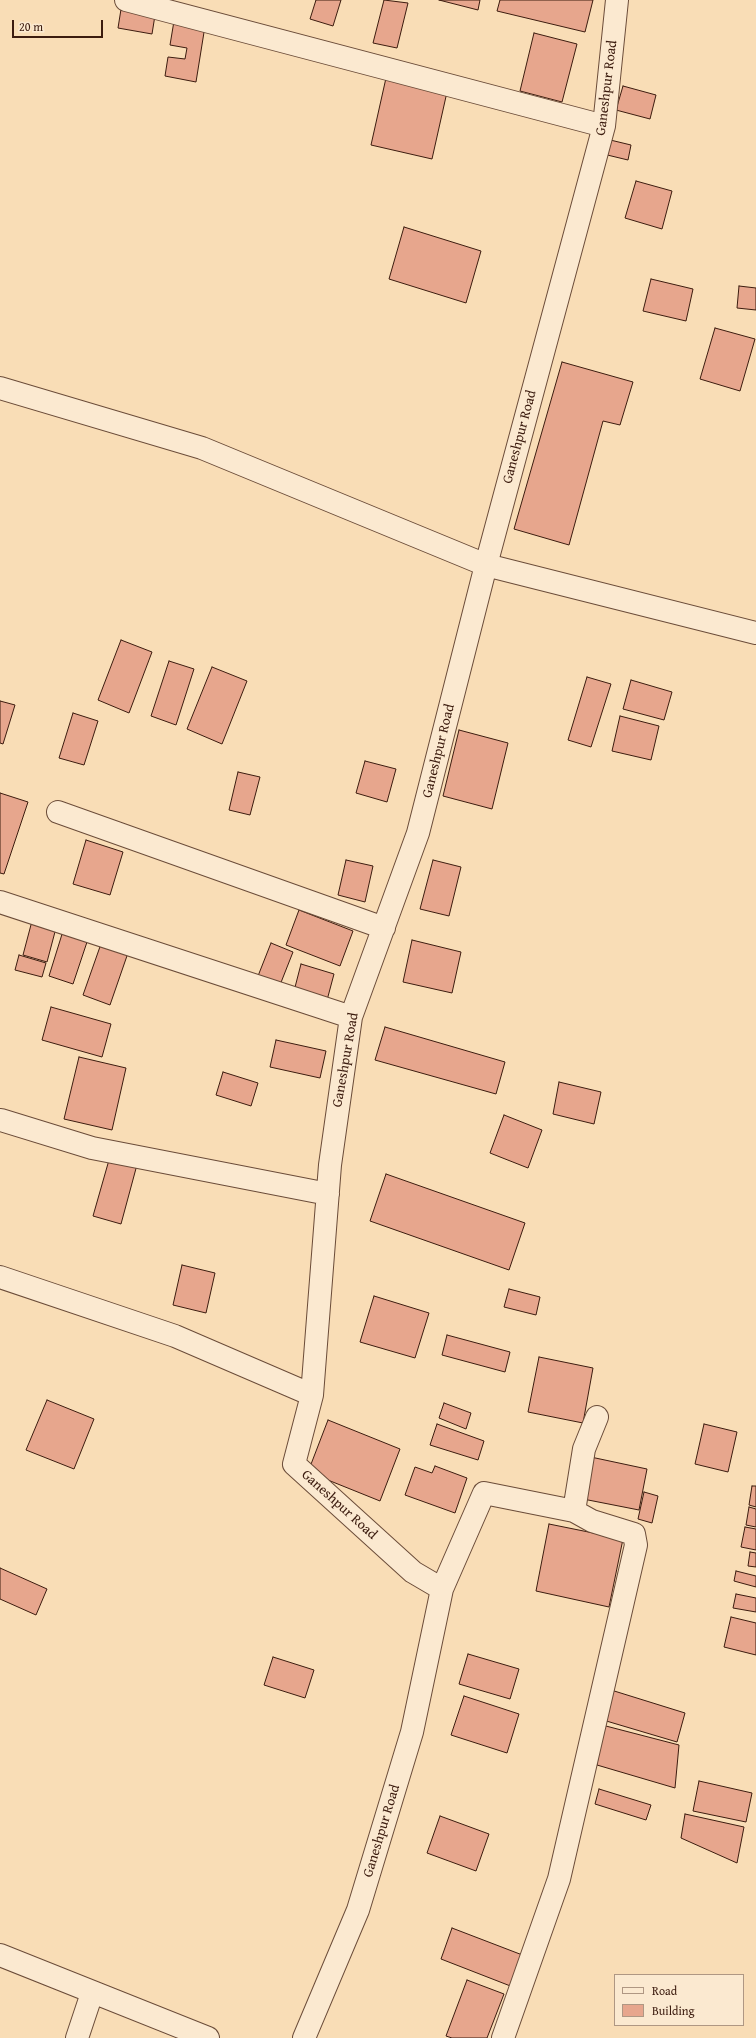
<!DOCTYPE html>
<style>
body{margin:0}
#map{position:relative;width:756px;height:2038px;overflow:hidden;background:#f9ddb6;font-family:"Gentium Book Plus",serif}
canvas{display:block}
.legend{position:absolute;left:614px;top:1974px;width:130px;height:52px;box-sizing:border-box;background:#fbe9d0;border:1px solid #af9783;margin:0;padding:5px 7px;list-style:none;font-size:12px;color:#3c1c0f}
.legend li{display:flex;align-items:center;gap:8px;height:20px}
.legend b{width:20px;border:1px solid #af9783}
.scale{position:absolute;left:12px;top:20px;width:91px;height:18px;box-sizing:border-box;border:2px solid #3c1c0f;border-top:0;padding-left:5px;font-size:12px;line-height:14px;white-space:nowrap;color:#3c1c0f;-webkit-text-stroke:3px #fbe9d0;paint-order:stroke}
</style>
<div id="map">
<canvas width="756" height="2038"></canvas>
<ul class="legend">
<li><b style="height:5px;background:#fbe9d0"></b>Road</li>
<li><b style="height:11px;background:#e7a68d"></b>Building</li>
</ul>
<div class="scale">20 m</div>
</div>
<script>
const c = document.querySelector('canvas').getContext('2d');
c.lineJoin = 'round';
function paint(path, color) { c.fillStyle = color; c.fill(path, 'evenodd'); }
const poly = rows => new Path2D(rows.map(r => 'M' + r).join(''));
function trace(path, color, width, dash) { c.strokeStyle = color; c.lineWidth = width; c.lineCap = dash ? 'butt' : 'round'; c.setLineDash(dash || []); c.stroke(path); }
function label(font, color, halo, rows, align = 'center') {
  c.font = font + ' "Gentium Book Plus",serif'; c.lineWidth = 3; c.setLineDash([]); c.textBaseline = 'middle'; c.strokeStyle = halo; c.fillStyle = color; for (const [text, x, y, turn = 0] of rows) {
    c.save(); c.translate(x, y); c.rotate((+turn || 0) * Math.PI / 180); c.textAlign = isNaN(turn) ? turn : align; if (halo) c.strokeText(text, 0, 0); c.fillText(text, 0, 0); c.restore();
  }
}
const building = poly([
 [316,0,341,0,333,26,310,19,316,0],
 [384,0,408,3,397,48,373,43,384,0],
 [439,0,480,0,478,10,439,0],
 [500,0,593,0,585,32,497,11,500,0],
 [122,3,156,9,152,34,118,28,122,3],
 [174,21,205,26,196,82,165,76,168,57,185,59,187,48,170,45,174,21],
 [534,33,577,44,562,102,520,91,534,33],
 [386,78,447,92,432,159,371,145,386,78],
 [623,86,656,95,650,119,616,110,623,86],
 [602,138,631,145,628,160,599,153,602,138],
 [636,181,672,191,662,229,625,218,636,181],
 [404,227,481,251,466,303,389,279,404,227],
 [651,279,693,289,686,321,643,311,651,279],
 [739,286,756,288,756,310,737,308,739,286],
 [715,328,755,339,740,391,700,379,715,328],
 [562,362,633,382,620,425,603,421,569,545,514,529,562,362],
 [121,640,152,652,129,713,98,700,121,640],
 [169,661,194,669,176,725,151,716,169,661],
 [212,667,247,681,222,744,187,729,212,667],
 [587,677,611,684,591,747,568,740,587,677],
 [631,680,672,692,664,720,623,709,631,680],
 [0,701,15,705,3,744,0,743,0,701],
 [73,713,98,721,84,765,59,758,73,713],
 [620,716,659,726,651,760,612,751,620,716],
 [459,730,508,743,492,809,443,796,459,730],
 [365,761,396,769,387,802,356,793,365,761],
 [238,772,260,777,250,815,229,810,238,772],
 [0,793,28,802,4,874,0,873,0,793],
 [86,840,123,852,110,895,73,884,86,840],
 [346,860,373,866,365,902,338,895,346,860],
 [433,860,461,867,449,916,420,909,433,860],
 [299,910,353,931,340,966,286,945,299,910],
 [32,921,56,928,47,962,23,955,32,921],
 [63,931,88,939,73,984,49,976,63,931],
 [412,940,461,952,452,993,403,982,412,940],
 [102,941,129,950,110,1005,83,995,102,941],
 [271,943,293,952,280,985,258,976,271,943],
 [19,955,46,963,42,977,15,970,19,955],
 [301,964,334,974,326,1004,293,995,301,964],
 [51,1007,111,1024,102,1057,42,1040,51,1007],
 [385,1027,505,1062,496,1094,375,1060,385,1027],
 [276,1040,326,1051,320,1078,270,1067,276,1040],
 [79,1057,126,1068,112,1130,64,1119,79,1057],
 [223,1072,258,1083,251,1106,216,1095,223,1072],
 [559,1082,601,1092,594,1124,553,1114,559,1082],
 [504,1115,542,1130,528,1168,490,1153,504,1115],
 [111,1153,138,1161,121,1224,93,1216,111,1153],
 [386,1174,525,1223,509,1270,370,1221,386,1174],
 [182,1265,215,1273,206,1313,173,1305,182,1265],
 [509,1289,540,1297,536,1315,504,1307,509,1289],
 [374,1296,429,1313,415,1358,360,1342,374,1296],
 [447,1335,510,1352,505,1372,442,1355,447,1335],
 [539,1357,593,1368,583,1423,528,1412,539,1357],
 [47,1400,94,1419,74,1469,26,1450,47,1400],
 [444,1403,471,1413,466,1429,439,1418,444,1403],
 [328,1420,400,1449,380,1501,308,1472,328,1420],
 [437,1424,484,1441,478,1460,430,1445,437,1424],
 [704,1424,737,1432,728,1472,695,1464,704,1424],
 [586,1456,647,1469,639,1510,578,1498,586,1456],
 [435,1466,467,1478,455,1513,405,1495,415,1467,432,1473,435,1466],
 [752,1486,756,1486,756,1507,749,1505,752,1486],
 [644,1492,658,1496,652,1523,638,1519,644,1492],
 [749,1507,756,1509,756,1527,746,1525,749,1507],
 [549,1524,623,1539,609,1607,536,1591,549,1524],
 [745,1527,756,1529,756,1550,741,1547,745,1527],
 [750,1552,756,1553,756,1567,748,1566,750,1552],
 [0,1568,47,1589,36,1615,0,1599,0,1568],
 [736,1571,756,1576,756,1587,734,1581,736,1571],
 [736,1594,756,1598,756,1612,733,1608,736,1594],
 [731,1617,756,1623,756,1655,724,1647,731,1617],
 [468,1654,519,1669,510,1699,459,1684,468,1654],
 [273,1657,314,1670,305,1698,264,1685,273,1657],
 [611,1690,685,1713,677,1742,603,1720,611,1690],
 [464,1696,519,1714,507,1753,451,1735,464,1696],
 [602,1725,679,1745,675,1788,597,1765,602,1725],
 [699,1781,752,1793,746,1822,693,1811,699,1781],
 [599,1789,651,1805,646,1820,595,1804,599,1789],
 [685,1814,744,1827,737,1863,681,1838,685,1814],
 [440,1816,489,1834,476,1871,427,1853,440,1816],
 [452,1928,525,1956,513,1987,441,1959,452,1928],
 [467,1980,504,1994,487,2038,452,2038,446,2036,467,1980]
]);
const minor = poly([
 [126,0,604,126],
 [0,388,202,448,486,565,756,633],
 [58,812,384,928],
 [0,902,351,1017],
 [1,1120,92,1148,328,1194],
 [0,1277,175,1336,312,1395],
 [442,1589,413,1572,294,1464,312,1395,330,1165,351,1017,418,833,486,565,604,126,617,0],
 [0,1955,208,2038],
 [77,2038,92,1993],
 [304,2038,358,1910,412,1732,442,1589,484,1493,574,1511,584,1449,597,1417],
 [503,2038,559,1879,636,1545,634,1534,592,1521,574,1511]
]);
const streetNames = [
 ["Ganeshpur Road",607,88,-83],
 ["Ganeshpur Road",520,437,-75],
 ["Ganeshpur Road",439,751,-76],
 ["Ganeshpur Road",346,1060,-80],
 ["Ganeshpur Road",339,1505,42],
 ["Ganeshpur Road",382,1831,-73]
];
paint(building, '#e7a68d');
trace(building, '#3c1c0f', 1);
trace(minor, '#6b4c39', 24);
trace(minor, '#fbe9d0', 22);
label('14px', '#3c1c0f', '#fbe9d0', streetNames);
</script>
